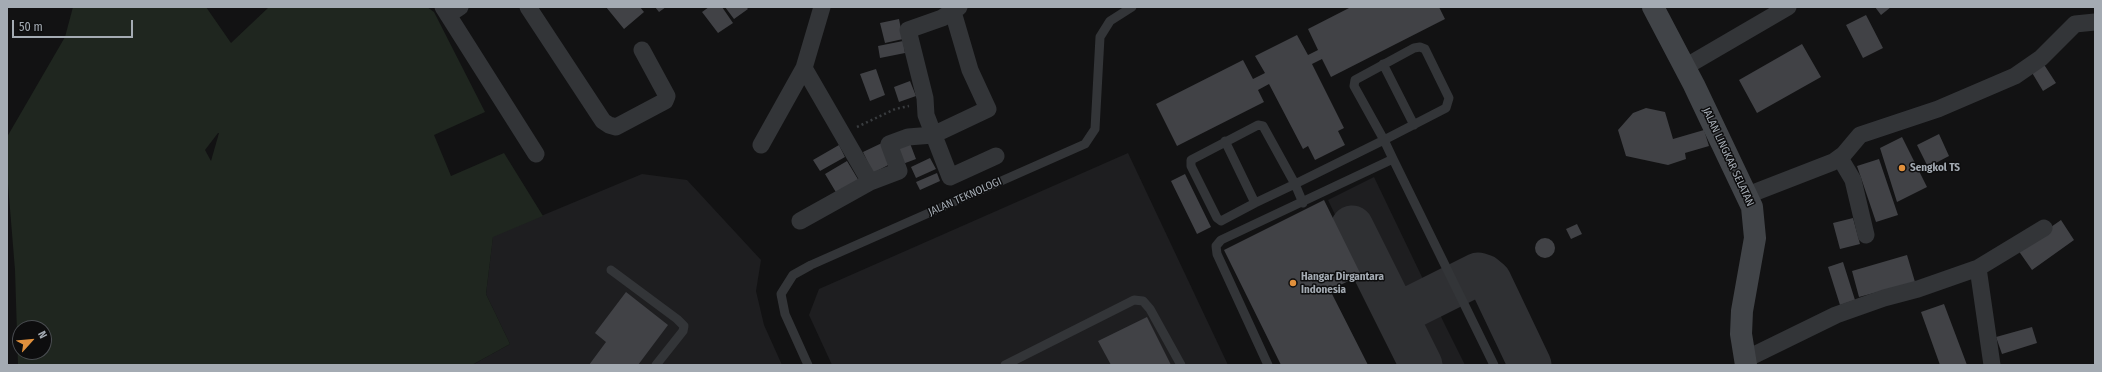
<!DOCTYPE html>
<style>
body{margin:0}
#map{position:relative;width:2102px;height:372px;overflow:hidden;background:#121213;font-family:"Fira Sans Condensed",sans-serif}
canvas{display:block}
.frame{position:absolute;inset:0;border:8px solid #a4abb3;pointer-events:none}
.north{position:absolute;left:12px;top:320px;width:40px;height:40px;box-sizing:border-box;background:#0d0d0e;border:1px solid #494c50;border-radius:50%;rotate:63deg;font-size:11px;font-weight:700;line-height:16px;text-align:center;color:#a4abb3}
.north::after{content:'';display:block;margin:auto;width:14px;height:18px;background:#e1903c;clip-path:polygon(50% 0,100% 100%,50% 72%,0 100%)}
.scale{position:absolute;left:12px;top:20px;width:121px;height:18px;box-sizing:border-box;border:2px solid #a4abb3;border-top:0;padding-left:5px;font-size:12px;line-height:14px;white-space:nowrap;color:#a4abb3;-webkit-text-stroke:3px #0d0d0e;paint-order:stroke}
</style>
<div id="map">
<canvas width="2102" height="372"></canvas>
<div class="frame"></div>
<div class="north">N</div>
<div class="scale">50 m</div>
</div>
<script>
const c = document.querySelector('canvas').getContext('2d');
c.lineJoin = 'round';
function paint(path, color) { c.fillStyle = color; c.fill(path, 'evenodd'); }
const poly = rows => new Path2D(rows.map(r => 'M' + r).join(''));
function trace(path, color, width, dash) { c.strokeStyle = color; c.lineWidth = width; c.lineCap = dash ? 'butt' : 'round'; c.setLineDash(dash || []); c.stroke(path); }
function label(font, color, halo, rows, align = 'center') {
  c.font = font + ' "Fira Sans Condensed",sans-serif'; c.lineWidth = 3; c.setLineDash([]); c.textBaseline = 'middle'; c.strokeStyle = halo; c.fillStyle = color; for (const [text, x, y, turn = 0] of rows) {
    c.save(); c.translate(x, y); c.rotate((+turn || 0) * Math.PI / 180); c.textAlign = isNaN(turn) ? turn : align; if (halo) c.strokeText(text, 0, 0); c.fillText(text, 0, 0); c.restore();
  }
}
const built = poly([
 [1128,153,1228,365,832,365,809,315,819,289],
 [642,174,687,180,761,260,756,291,764,325,782,365,472,365,510,344,486,294,493,236],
 [1374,177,1445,325,1465,365,1407,365,1328,200]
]);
const green = poly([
 [73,7,206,7,231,43,269,7,427,7,434,12,485,112,434,135,451,176,504,153,543,216,493,237,486,294,510,344,472,365,18,365,15,270,7,172,7,137,65,37],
 [218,133,219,133,211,161,205,150],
 [20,328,44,328,44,352,20,352]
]);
const taxiway = poly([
 [1352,227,1421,365],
 [1396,315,1478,274,1484,276,1490,281,1530,365]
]);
const building = poly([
 [606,7,640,7,644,12,624,29],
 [655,7,666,7,659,12],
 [709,7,722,7,733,23,718,33,702,12],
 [725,7,746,7,748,9,734,19],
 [1351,7,1439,7,1445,19,1331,77,1322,59,1312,64,1344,128,1338,131,1345,145,1315,160,1308,146,1303,149,1269,84,1258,90,1264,102,1177,146,1156,104,1243,60,1253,79,1265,73,1255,56,1297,35,1308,55,1318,50,1308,29],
 [1875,7,1891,7,1881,15],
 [1866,15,1883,48,1863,58,1846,25],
 [899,19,903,39,885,43,880,23],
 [903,41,905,53,880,58,878,46],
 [1802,44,1821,77,1757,113,1739,80],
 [2043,63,2056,83,2043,91,2031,71],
 [876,69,885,95,870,101,860,74],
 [910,81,916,96,899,102,894,87],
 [1646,108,1665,112,1673,139,1704,130,1709,146,1685,153,1686,159,1668,165,1626,156,1618,130,1633,113],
 [1939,134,1949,156,1928,167,1917,145],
 [1902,137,1927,187,1897,202,1880,148],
 [908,138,916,159,900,165,892,145],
 [884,142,894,162,873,173,863,152],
 [839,145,845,157,820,171,813,160],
 [930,158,936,169,916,178,911,167],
 [1879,159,1898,215,1876,222,1857,166],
 [847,161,859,181,837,194,825,174],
 [937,173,940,181,920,190,916,182],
 [1185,174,1211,227,1197,234,1171,181],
 [1324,200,1361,275,1330,290,1368,365,1281,365,1224,250],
 [1853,218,1860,244,1840,249,1833,223],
 [2061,220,2074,240,2032,270,2018,250],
 [1577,224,1582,234,1571,239,1566,229],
 '1535 248a10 10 0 1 1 20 0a10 10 0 1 1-20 0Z',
 [1907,255,1915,282,1859,297,1852,271],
 [1843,262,1855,300,1840,305,1828,267],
 [626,292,668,325,638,365,589,365,606,342,595,333],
 [1944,304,1967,365,1940,365,1921,312],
 [1147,317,1171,365,1111,365,1098,341],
 [2032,327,2037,343,2002,354,1996,337]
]);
const path = poly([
 [857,127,895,109,909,106]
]);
const service = poly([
 [1383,64,1414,125],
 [1225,141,1255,203],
 [1303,203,1295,184,1263,126,1258,125,1191,160,1191,166,1217,218,1221,221,1255,203,1295,184,1384,140,1446,108,1449,98,1425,49,1420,47,1414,48,1355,80,1354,86,1384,140,1393,159,1494,365],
 [611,270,677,319,684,326,683,331,656,365],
 [808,365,785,314,781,294,793,275,811,265,1085,144,1095,129,1100,37,1110,21,1132,7],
 [1005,365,1134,300,1143,301,1150,309,1181,365],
 [1268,365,1217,254,1216,246,1221,240,1393,159]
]);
const minor = poly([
 [443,7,536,154],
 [528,7,603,121,609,125,616,127,665,101,667,96,642,50],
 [959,7,942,18,908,30,925,98,926,115,950,177,996,156],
 [448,15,460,7],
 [1685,67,1788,7],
 [804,68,870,182,899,171,889,144,908,137,933,135,988,109,970,70,953,12],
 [761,145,804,68,822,7],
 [1840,158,1853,180,1866,235],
 [1748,195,1833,162,1844,154,1860,135,1938,109,2015,76,2041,58,2075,24,2095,22],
 [800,221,870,182],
 [1978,268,1992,365],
 [1744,360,1836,315,1884,298,1918,289,1978,268,2044,228]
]);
const secondary = poly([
 [1653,7,1694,85,1752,207,1755,238,1742,311,1741,334,1746,365]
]);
const markers = [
 [1902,168,4,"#e1903c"],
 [1293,283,4,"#e1903c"]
];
const streetNames = [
 ["JALAN LINGKAR SELATAN",1728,157,65],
 ["JALAN TEKNOLOGI",965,197,-24]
];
const poiNames = [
 ["Sengkol TS",1910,168],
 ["Hangar Dirgantara",1301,277],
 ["Indonesia",1301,290]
];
paint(built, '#1e1e20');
paint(green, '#1f261f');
trace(taxiway, '#2f3033', 43);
paint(building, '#414246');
trace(path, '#393c3f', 2.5, [2, 3]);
trace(service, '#333538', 9);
trace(minor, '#333538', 17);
trace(secondary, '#414448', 22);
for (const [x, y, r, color] of markers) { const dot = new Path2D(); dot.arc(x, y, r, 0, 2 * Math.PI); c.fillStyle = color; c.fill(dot); trace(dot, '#0d0d0e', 1.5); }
label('11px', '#a4abb3', '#0d0d0e', streetNames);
label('bold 11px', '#a4abb3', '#0d0d0e', poiNames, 'left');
</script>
